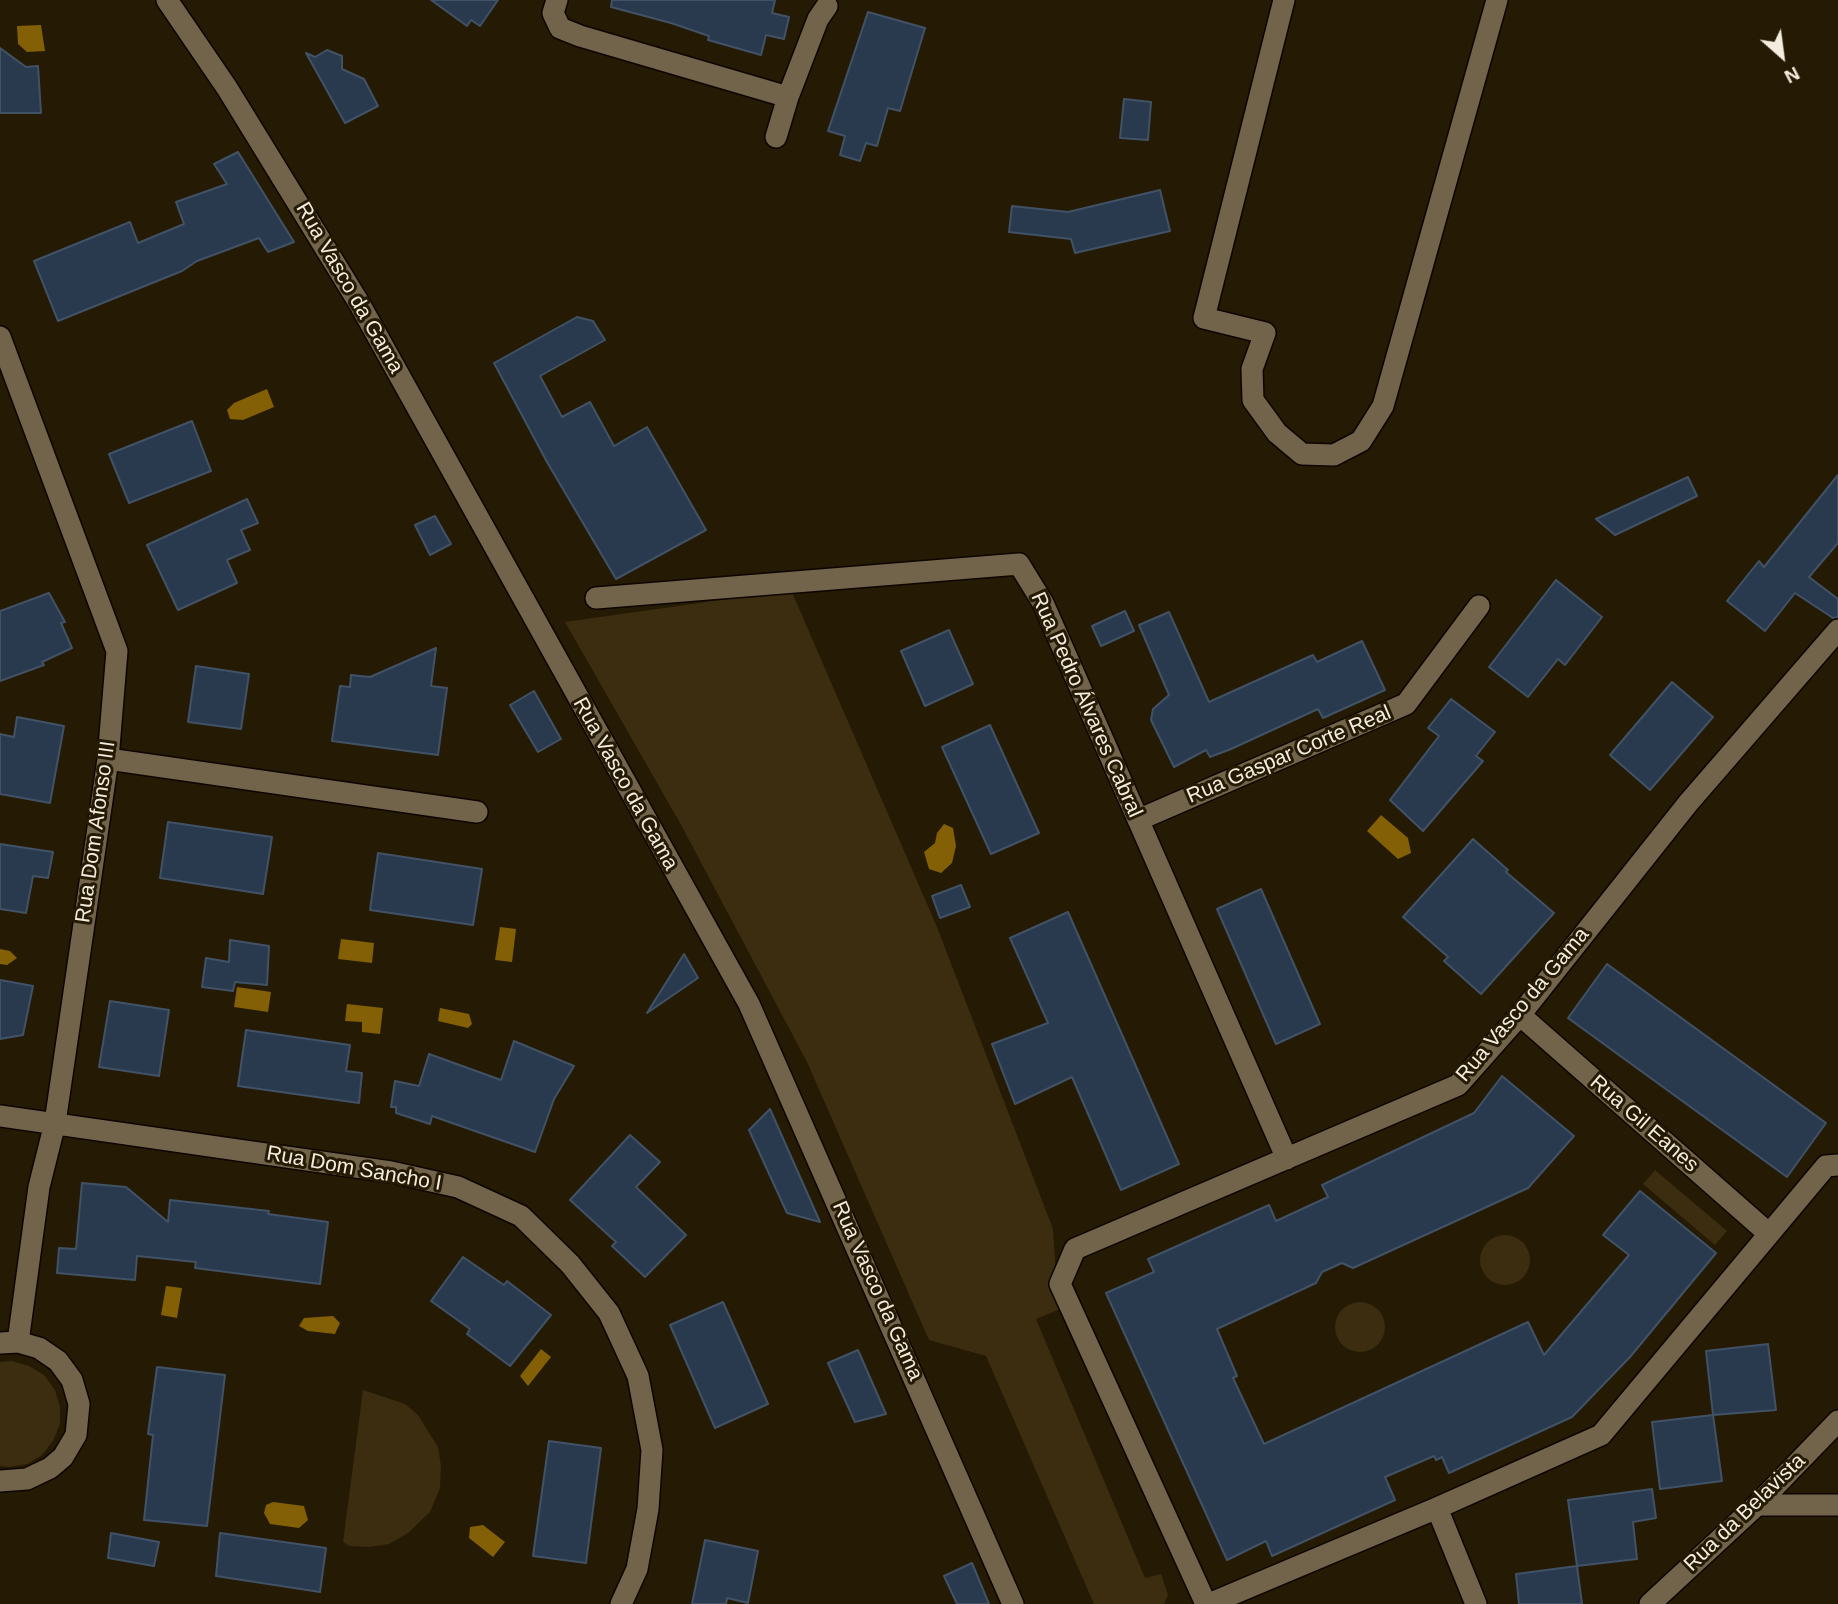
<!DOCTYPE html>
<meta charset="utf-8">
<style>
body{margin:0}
#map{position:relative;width:1838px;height:1604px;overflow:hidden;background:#251a03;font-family:Arial,sans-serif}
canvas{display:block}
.north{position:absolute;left:1747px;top:21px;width:70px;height:70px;-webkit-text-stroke:5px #251a03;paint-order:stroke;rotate:152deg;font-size:19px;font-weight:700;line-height:28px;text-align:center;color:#f4ecde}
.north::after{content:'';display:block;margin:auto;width:24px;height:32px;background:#f4ecde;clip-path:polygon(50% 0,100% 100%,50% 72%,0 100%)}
</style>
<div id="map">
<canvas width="1838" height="1604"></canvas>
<div class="north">N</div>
</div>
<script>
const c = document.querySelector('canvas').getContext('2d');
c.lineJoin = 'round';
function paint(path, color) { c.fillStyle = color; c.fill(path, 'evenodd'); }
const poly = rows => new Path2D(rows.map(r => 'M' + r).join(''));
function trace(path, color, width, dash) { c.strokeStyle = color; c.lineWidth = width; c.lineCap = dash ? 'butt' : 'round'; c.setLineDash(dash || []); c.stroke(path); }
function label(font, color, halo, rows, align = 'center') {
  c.font = font + ' Arial,sans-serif'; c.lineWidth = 6; c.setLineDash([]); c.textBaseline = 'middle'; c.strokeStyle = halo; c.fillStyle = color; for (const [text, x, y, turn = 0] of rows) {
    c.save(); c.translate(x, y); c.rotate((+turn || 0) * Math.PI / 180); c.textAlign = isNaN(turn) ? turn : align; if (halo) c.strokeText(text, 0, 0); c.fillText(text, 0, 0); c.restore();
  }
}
const green = poly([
 [791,590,937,927,1053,1229,1058,1310,1036,1319,1145,1578,1161,1574,1168,1595,1164,1604,1094,1604,986,1356,929,1340,807,1062,680,823,565,622],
 [1655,1170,1727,1231,1715,1245,1643,1184],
 '1480 1260a25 25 0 1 1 50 0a25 25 0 1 1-50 0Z',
 '1335 1327a25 25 0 1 1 50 0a25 25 0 1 1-50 0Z',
 [12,1361,29,1366,44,1375,55,1390,60,1407,60,1424,53,1441,42,1455,27,1464,9,1467,0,1466,0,1362],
 [363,1390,405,1404,418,1415,438,1447,441,1466,440,1488,430,1512,408,1533,389,1544,369,1547,349,1546,343,1542]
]);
const water = poly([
 [41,25,45,51,27,52,18,44,17,26],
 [267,389,274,407,243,420,230,419,227,410,234,403],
 [1381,815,1408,838,1411,853,1398,859,1367,831],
 [944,824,953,828,956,846,952,863,941,873,929,869,924,852,935,843,937,833],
 [500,927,516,929,512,962,495,960],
 [341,939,374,943,372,963,338,959],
 [0,949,10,951,17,958,7,965,0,964],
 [237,987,271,992,268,1012,234,1007],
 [347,1004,383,1008,380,1034,362,1032,362,1022,345,1021],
 [440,1008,469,1014,472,1024,468,1028,438,1021],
 [166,1286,182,1288,177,1318,161,1315],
 [333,1316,340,1323,335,1334,308,1331,299,1326,304,1318],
 [541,1349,551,1357,528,1386,520,1376],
 [273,1502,304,1506,308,1520,299,1528,270,1524,264,1513,266,1505],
 [483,1525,505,1542,493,1557,469,1538,470,1527]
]);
const building = poly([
 [431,0,498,0,480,26,471,20,467,26,431,0],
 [612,0,775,0,772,13,789,17,784,39,766,35,761,55,708,40,709,36,671,23,611,7,612,0],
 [868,12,925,28,900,111,888,108,877,146,866,143,860,161,840,155,845,136,828,131,868,12],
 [0,48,26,67,38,66,41,113,0,113,0,48],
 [327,50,342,56,342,69,364,79,378,106,345,123,306,53,315,57,327,50],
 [1124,99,1151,102,1148,140,1120,138,1124,99],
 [238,152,294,242,268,252,259,238,197,261,182,271,58,321,34,261,130,222,138,243,184,224,176,202,227,184,214,164,238,152],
 [1160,190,1170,231,1075,253,1071,239,1009,232,1012,206,1068,212,1160,190],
 [577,317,593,321,605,340,540,376,562,417,590,402,614,446,647,427,706,530,616,579,547,462,494,363,577,317],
 [192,421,211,471,129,503,109,454,192,421],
 [1838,475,1838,543,1809,577,1838,599,1838,617,1833,618,1795,593,1765,631,1727,601,1759,561,1764,567,1838,475],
 [1688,477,1697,496,1615,535,1596,519,1688,477],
 [247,499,258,523,241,530,250,550,227,560,237,583,178,610,147,545,247,499],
 [435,516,451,544,430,555,415,525,435,516],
 [1556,580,1602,617,1565,665,1558,659,1528,697,1489,667,1556,580],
 [49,593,65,622,61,623,72,648,42,662,44,665,0,681,0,611,49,593],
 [1125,611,1134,631,1101,646,1092,626,1125,611],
 [1169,612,1209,702,1313,655,1317,662,1362,641,1385,690,1323,718,1318,709,1231,749,1210,757,1206,750,1174,767,1151,720,1153,709,1169,695,1139,625,1169,612],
 [949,630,973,684,925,706,901,651,949,630],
 [436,648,431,686,447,688,438,755,332,741,340,686,350,687,351,675,370,677,436,648],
 [196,666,249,674,241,729,188,722,196,666],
 [1672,682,1713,717,1650,790,1610,755,1672,682],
 [534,691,561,739,538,752,510,705,534,691],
 [1451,699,1495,732,1476,756,1483,761,1423,831,1390,800,1439,736,1428,728,1451,699],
 [17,717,64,726,50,803,0,794,0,734,14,737,17,717],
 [990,725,1039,833,991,854,942,747,990,725],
 [168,822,272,837,263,894,160,878,168,822],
 [1473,839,1508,870,1506,872,1554,913,1481,994,1444,961,1448,957,1403,917,1473,839],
 [0,844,53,852,48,878,33,876,26,913,0,909,0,844],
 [378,853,482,869,473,925,370,910,378,853],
 [961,885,970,907,940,918,932,896,961,885],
 [1261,889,1320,1024,1276,1044,1217,909,1261,889],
 [1068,912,1179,1164,1121,1190,1072,1077,1015,1104,992,1044,1048,1023,1010,938,1068,912],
 [230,940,269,946,267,985,235,982,233,991,202,987,206,958,229,962,230,940],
 [684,954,698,978,647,1013,684,954],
 [1607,964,1826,1123,1787,1177,1568,1018,1607,964],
 [0,980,33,986,23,1035,0,1039,0,980],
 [110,1001,169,1010,159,1076,99,1067,110,1001],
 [246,1030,350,1045,346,1071,362,1073,359,1103,238,1086,246,1030],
 [514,1041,574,1066,554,1099,535,1152,432,1116,430,1124,396,1113,396,1107,391,1107,395,1081,419,1086,429,1054,501,1080,514,1041],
 [1502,1076,1574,1136,1528,1188,1353,1268,1342,1263,1322,1272,1316,1283,1217,1329,1237,1376,1233,1378,1264,1444,1528,1322,1544,1355,1629,1255,1603,1235,1640,1191,1716,1253,1630,1357,1572,1417,1449,1473,1442,1457,1436,1460,1434,1456,1385,1477,1395,1500,1272,1556,1266,1541,1227,1560,1106,1293,1154,1272,1148,1259,1269,1205,1276,1221,1328,1197,1322,1185,1474,1113,1502,1076],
 [770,1109,805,1188,820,1222,787,1213,749,1130,770,1109],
 [630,1135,660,1162,636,1187,686,1235,645,1277,612,1246,616,1242,570,1200,630,1135],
 [82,1183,126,1187,168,1222,170,1200,269,1211,268,1214,328,1222,320,1284,195,1268,196,1262,137,1256,135,1280,57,1273,59,1248,76,1249,82,1183],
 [463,1257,504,1285,507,1281,551,1315,510,1366,467,1334,470,1329,431,1301,463,1257],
 [723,1302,768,1404,715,1428,670,1325,723,1302],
 [1768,1344,1776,1410,1713,1415,1706,1351,1768,1344],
 [858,1350,886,1414,855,1422,828,1363,858,1350],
 [157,1367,225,1375,207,1526,144,1520,153,1435,148,1434,157,1367],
 [1713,1415,1722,1481,1660,1489,1652,1422,1713,1415],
 [549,1441,601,1448,586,1563,533,1556,549,1441],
 [1652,1489,1656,1518,1633,1522,1637,1559,1577,1566,1568,1500,1652,1489],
 [111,1533,159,1542,154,1566,108,1558,111,1533],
 [220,1533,326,1548,320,1592,216,1576,220,1533],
 [705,1540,758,1551,748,1603,727,1598,726,1604,692,1604,705,1540],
 [972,1563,989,1604,957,1604,944,1576,972,1563],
 [1577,1566,1582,1604,1519,1604,1516,1574,1577,1566]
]);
const minor = poly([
 [557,0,553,13,560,28,580,36,788,97,776,137],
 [1284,0,1204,318,1265,333,1252,369,1253,400,1277,433,1302,454,1334,455,1361,441,1383,406,1497,0],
 [788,97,818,19,827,6],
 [0,337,117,651,108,759,55,1123,39,1187,18,1342],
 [596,598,1019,564,1043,603,1287,1159],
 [108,759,477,812],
 [1138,820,1406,704,1479,606],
 [1520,1015,1768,1233],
 [0,1116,391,1172,458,1187,521,1216,570,1264,609,1313,638,1376,652,1450,648,1509,637,1569,621,1604],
 [0,1343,18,1342,39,1348,58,1361,72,1380,79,1404,76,1435,63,1457,50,1468,27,1479,0,1481],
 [1757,1505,1838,1505],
 [1437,1508,1476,1604],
 [1206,1604,1060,1284,1075,1249,1458,1085,1520,1015,1689,802,1838,630],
 [1209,1604,1437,1508,1601,1435,1826,1166,1838,1165]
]);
const tertiary = poly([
 [167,0,227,88,359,303,749,1004,1013,1604],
 [1650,1604,1757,1505,1838,1421]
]);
const streetNames = [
 ["Rua Vasco da Gama",349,288,60],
 ["Rua Pedro Álvares Cabral",1086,705,66],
 ["Rua Gaspar Corte Real",1289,755,-23],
 ["Rua Vasco da Gama",625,784,61],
 ["Rua Dom Afonso III",96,832,-82],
 ["Rua Vasco da Gama",1523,1005,-50],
 ["Rua Gil Eanes",1644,1124,41],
 ["Rua Dom Sancho I",354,1169,10],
 ["Rua Vasco da Gama",877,1291,66],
 ["Rua da Belavista",1745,1513,-44]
];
paint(green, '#3c2d10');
paint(water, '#836006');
paint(building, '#2a3a4e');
trace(building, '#415267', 2);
trace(minor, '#0e0500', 24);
trace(tertiary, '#0e0500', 24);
trace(minor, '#71644b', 21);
trace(tertiary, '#71644b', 21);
label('21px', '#f4ecde', '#251a03', streetNames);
</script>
